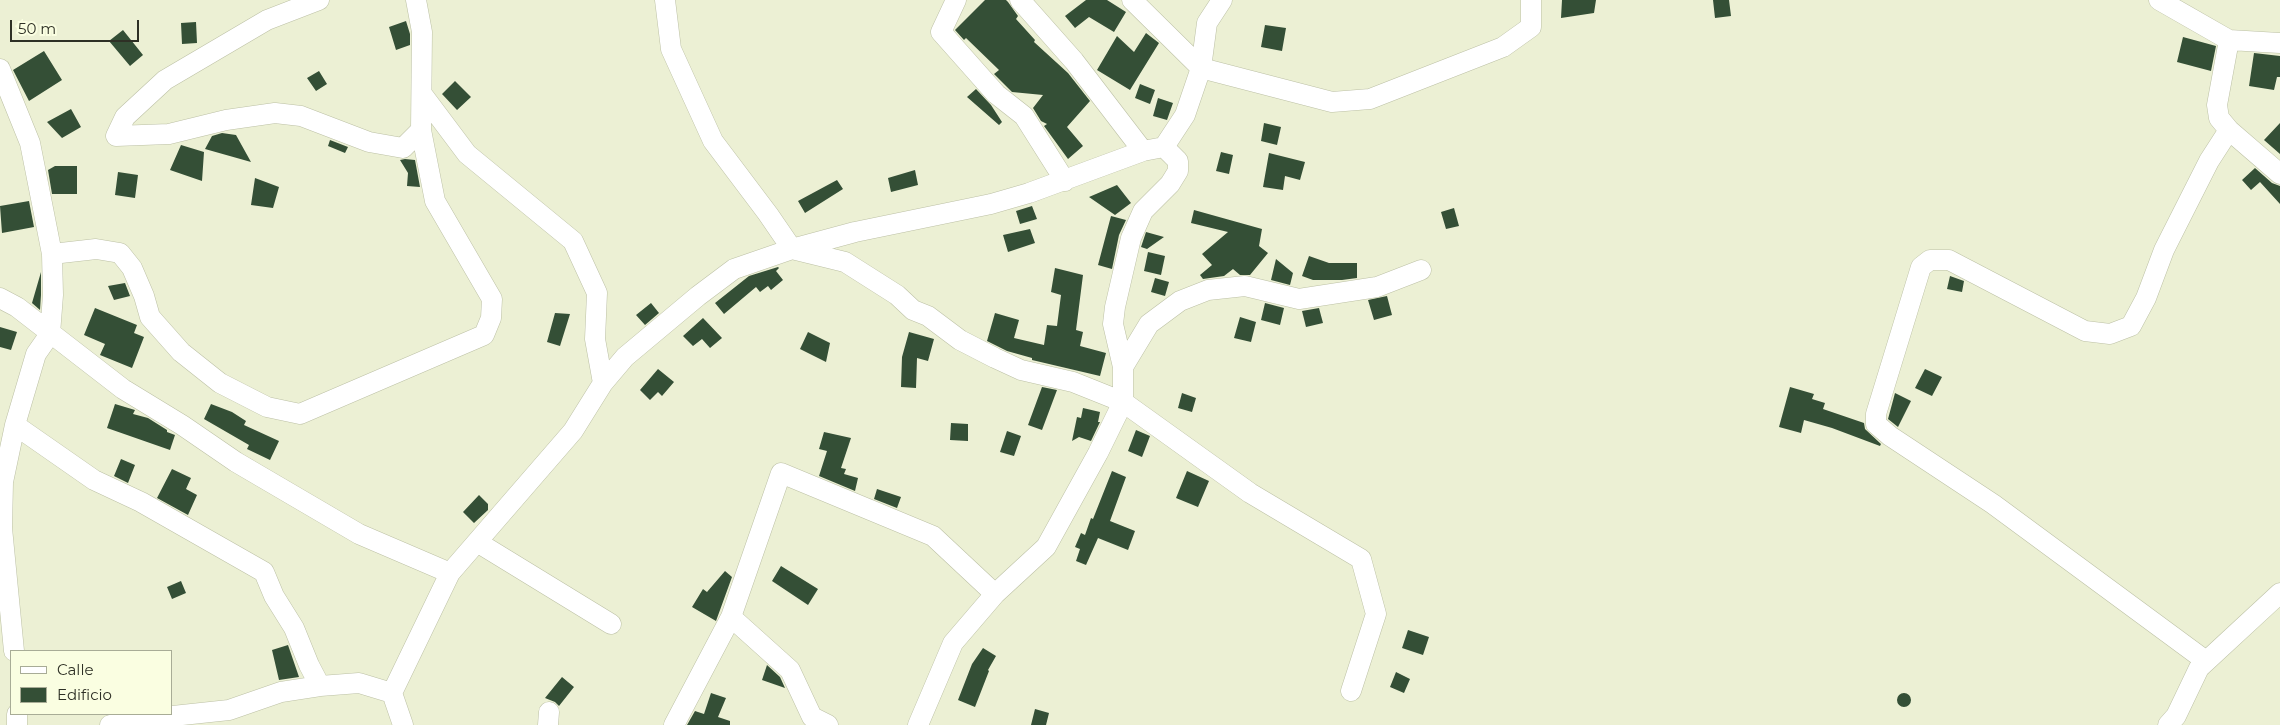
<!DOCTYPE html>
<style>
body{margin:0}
#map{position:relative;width:2280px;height:725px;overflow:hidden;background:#ecf0d4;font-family:Montserrat,sans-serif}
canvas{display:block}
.legend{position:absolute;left:10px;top:650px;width:162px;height:65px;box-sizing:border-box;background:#fafee1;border:1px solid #a8ac96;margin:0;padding:6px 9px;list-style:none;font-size:15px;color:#2e3025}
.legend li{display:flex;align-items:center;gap:10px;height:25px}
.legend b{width:25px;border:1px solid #a8ac96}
.scale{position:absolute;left:10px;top:20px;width:129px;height:22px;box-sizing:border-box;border:2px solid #2e3025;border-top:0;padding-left:6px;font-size:15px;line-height:18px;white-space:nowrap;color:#2e3025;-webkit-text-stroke:4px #fafee1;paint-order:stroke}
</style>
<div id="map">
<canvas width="2280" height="725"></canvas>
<ul class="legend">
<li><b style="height:6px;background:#fff"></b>Calle</li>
<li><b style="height:14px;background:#344f36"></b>Edificio</li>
</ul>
<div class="scale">50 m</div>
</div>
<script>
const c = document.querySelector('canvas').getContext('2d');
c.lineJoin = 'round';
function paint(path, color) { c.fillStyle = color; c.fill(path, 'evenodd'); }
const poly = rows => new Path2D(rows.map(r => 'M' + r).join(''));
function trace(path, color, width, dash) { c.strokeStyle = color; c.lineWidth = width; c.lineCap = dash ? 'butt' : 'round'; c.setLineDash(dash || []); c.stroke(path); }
const building = poly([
 [985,0,1006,0,1008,2,1018,16,1016,19,1035,40,1034,42,1068,73,1090,101,1067,127,1083,146,1068,159,1044,126,1047,124,1041,121,1033,108,1043,95,1012,92,994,74,999,70,966,38,964,40,955,30],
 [1086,0,1107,0,1126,12,1114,32,1089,17,1075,28,1065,16],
 [1562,0,1596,0,1594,13,1561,18],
 [1713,0,1729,0,1731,16,1715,18],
 [406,21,410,34,410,45,396,50,389,27],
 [196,22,197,43,182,44,181,23],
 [1265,25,1286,28,1282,51,1261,47],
 [123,30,143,55,130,66,109,41],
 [1146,33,1159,43,1130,90,1097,70,1117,36,1134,52],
 [2183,37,2216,46,2211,71,2177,62],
 [44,51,62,80,29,101,13,70],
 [2254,53,2280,56,2280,77,2277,77,2274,90,2249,86],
 [319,71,327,84,316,91,307,78],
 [455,81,471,97,457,110,442,94],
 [1140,84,1155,90,1150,104,1135,98],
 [976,89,991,105,1002,122,999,125,967,97],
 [1158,98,1173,103,1167,120,1153,116],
 [71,109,81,127,62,138,47,122],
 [1264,123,1281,127,1277,145,1261,141],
 [2280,123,2280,154,2264,140],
 [222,133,236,135,251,162,205,149,212,136],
 [330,140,348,147,345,153,328,146],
 [181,145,204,152,202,181,170,170],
 [1221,152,1233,155,1229,174,1216,171],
 [1269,153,1305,162,1300,180,1285,176,1283,190,1263,187],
 [405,159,415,160,420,187,407,186,408,173,400,160],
 [55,166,77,166,77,194,52,194,48,170],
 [2255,168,2272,183,2280,186,2280,204,2260,182,2251,190,2242,180],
 [915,170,918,185,891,192,888,178],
 [118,172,138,175,135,198,115,195],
 [255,178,279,187,273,208,251,205],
 [837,180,843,189,805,213,798,201],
 [1117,185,1131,203,1115,215,1089,197],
 [29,201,34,227,2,233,0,206],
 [1032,206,1037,219,1020,224,1016,211],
 [1454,208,1459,226,1446,229,1441,212],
 [1194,210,1262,229,1259,246,1268,253,1250,275,1240,275,1233,269,1224,276,1203,279,1200,275,1212,265,1202,254,1228,232,1191,223],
 [1111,216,1126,220,1119,235,1112,269,1098,265],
 [1030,229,1035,243,1008,252,1003,235],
 [1146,232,1164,237,1147,249,1141,247],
 [1148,252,1165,256,1161,275,1144,271],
 [1309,256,1329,263,1357,263,1357,278,1342,280,1313,280,1302,276],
 [1276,259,1293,273,1290,285,1271,280],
 [778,267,779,268,776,271,783,280,771,290,768,286,760,292,756,287,724,314,715,303,749,276],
 [1055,268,1083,275,1076,330,1083,332,1080,346,1106,353,1100,376,1032,360,1032,358,1007,351,987,341,995,313,1019,320,1014,338,1044,345,1047,325,1057,326,1061,295,1051,292],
 [41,272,41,295,40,310,32,303],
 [1950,276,1964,281,1962,292,1947,289],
 [1155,278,1169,282,1165,296,1151,292],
 [125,283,130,296,114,300,108,286],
 [1387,296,1392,315,1374,320,1368,300],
 [651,303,659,313,645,325,636,315],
 [1265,303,1284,308,1280,325,1261,320],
 [95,308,137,325,134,333,144,337,132,368,100,355,105,344,84,335],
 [1319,308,1323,323,1306,327,1302,311],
 [555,313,570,314,560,346,547,342],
 [1240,317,1256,322,1251,342,1234,338],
 [703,318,722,338,710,348,702,339,693,346,683,336],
 [0,327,17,332,11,350,0,347],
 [808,332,830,343,826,362,800,349],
 [909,332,934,339,928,361,917,358,916,388,901,387,902,357],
 [658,369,674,382,662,396,658,392,650,400,640,390],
 [1925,369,1942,377,1932,396,1915,388],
 [1042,387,1057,390,1042,430,1028,425],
 [1790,387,1814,394,1812,399,1825,403,1823,409,1864,423,1865,429,1881,444,1880,446,1832,428,1804,420,1801,433,1779,427],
 [1182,393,1196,398,1192,412,1178,408],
 [1895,393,1911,401,1898,427,1888,419],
 [115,404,135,410,133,414,148,418,167,430,167,432,175,435,170,450,107,428],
 [211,404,232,412,246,421,244,425,279,441,270,460,247,449,249,445,204,419],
 [1083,408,1100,412,1098,422,1100,422,1091,441,1079,437,1072,441,1077,417,1081,418],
 [951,423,968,424,968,441,950,440],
 [1136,430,1150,436,1142,457,1128,451],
 [1007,431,1021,436,1014,456,1000,452],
 [824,432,851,438,841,468,846,469,844,474,858,478,855,491,819,476,827,451,819,449],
 [121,459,135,465,128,483,114,476],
 [172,469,191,478,186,489,197,495,188,515,157,498],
 [1112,471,1126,477,1110,521,1135,531,1128,550,1098,538,1086,565,1076,561,1080,549,1075,547,1081,533,1085,535,1091,518,1093,519],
 [1187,471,1209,481,1198,507,1176,498],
 [877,489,901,497,897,508,874,499],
 [479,495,488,504,488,510,474,523,463,512],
 [781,566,818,589,808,605,772,581],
 [725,571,732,577,716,621,692,607,703,589,707,592],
 [181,581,186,593,172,599,167,587],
 [1408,630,1429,637,1423,655,1402,648],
 [288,645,299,677,279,680,272,650],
 [983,648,996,656,988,670,989,671,975,707,958,700,972,664],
 [767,665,780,677,785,688,762,680],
 [1396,672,1410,679,1404,693,1390,687],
 [562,677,574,687,559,706,555,702,545,698],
 '1897 700a7 7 0 1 1 14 0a7 7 0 1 1-14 0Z',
 [711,693,726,698,718,717,730,721,730,725,687,725,695,711,704,714],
 [1035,709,1049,713,1046,725,1031,725]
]);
const minor = poly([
 [319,0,267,20,165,80,125,117,116,136,169,134,226,120,275,113,301,116,369,142,403,148,421,130],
 [665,0,671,49,713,141,768,214,792,249,845,262,897,295,913,310,928,316,960,340,995,358,1021,370,1073,382,1123,402,1250,493,1361,559,1376,614,1351,691],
 [956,0,941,32,996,94,1024,116,1065,181],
 [1020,0,1074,61,1143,151],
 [1132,0,1201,68,1332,102,1370,99,1503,47,1531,27,1531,0],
 [2159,0,2229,40,2280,43],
 [2229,40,2217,105,2219,118,2229,130,2280,174],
 [0,69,30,143,52,254,53,295,50,334,36,354,15,425,3,482,2,528,14,651],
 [422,94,467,154,573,241,597,293,595,339,603,383],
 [52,254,96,249,120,253,132,268,144,296,150,317,181,352,220,383,267,407,300,414,484,335,491,318,492,299,435,201,421,130,422,32,416,0],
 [0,298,17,307,123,389,182,425,236,462,359,534,450,573],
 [1123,367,1113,324,1115,307,1131,238,1143,211,1170,184,1178,171,1178,161,1164,147],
 [15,425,94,480,141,502,264,572,274,596,294,628,309,665,320,686],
 [477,542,611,624],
 [731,617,790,670,812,717,828,725],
 [2206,661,1993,504,1890,436,1876,424,1876,414,1921,267,1930,260,1949,260,2085,331,2110,334,2131,326,2146,298,2164,250,2209,161,2229,130],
 [17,725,17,714],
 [110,725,145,719,229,710,281,692,320,686,359,683,392,693],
 [403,725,392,693,450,573,573,431,603,383,625,357,698,296,734,269,792,249,855,232,991,204,1029,193,1143,151,1164,147,1185,115,1201,68,1207,23,1222,0],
 [548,725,549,712],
 [674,725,731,617,781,473,933,536,995,594],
 [918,725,953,643,995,594,1046,547,1098,453,1123,402,1123,367,1149,324,1180,301,1208,290,1245,286,1299,299,1377,287,1421,270],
 [2168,725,2176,716,2199,668,2280,593]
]);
paint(building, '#344f36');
trace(minor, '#bcc0a5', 21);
trace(minor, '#fff', 20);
</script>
